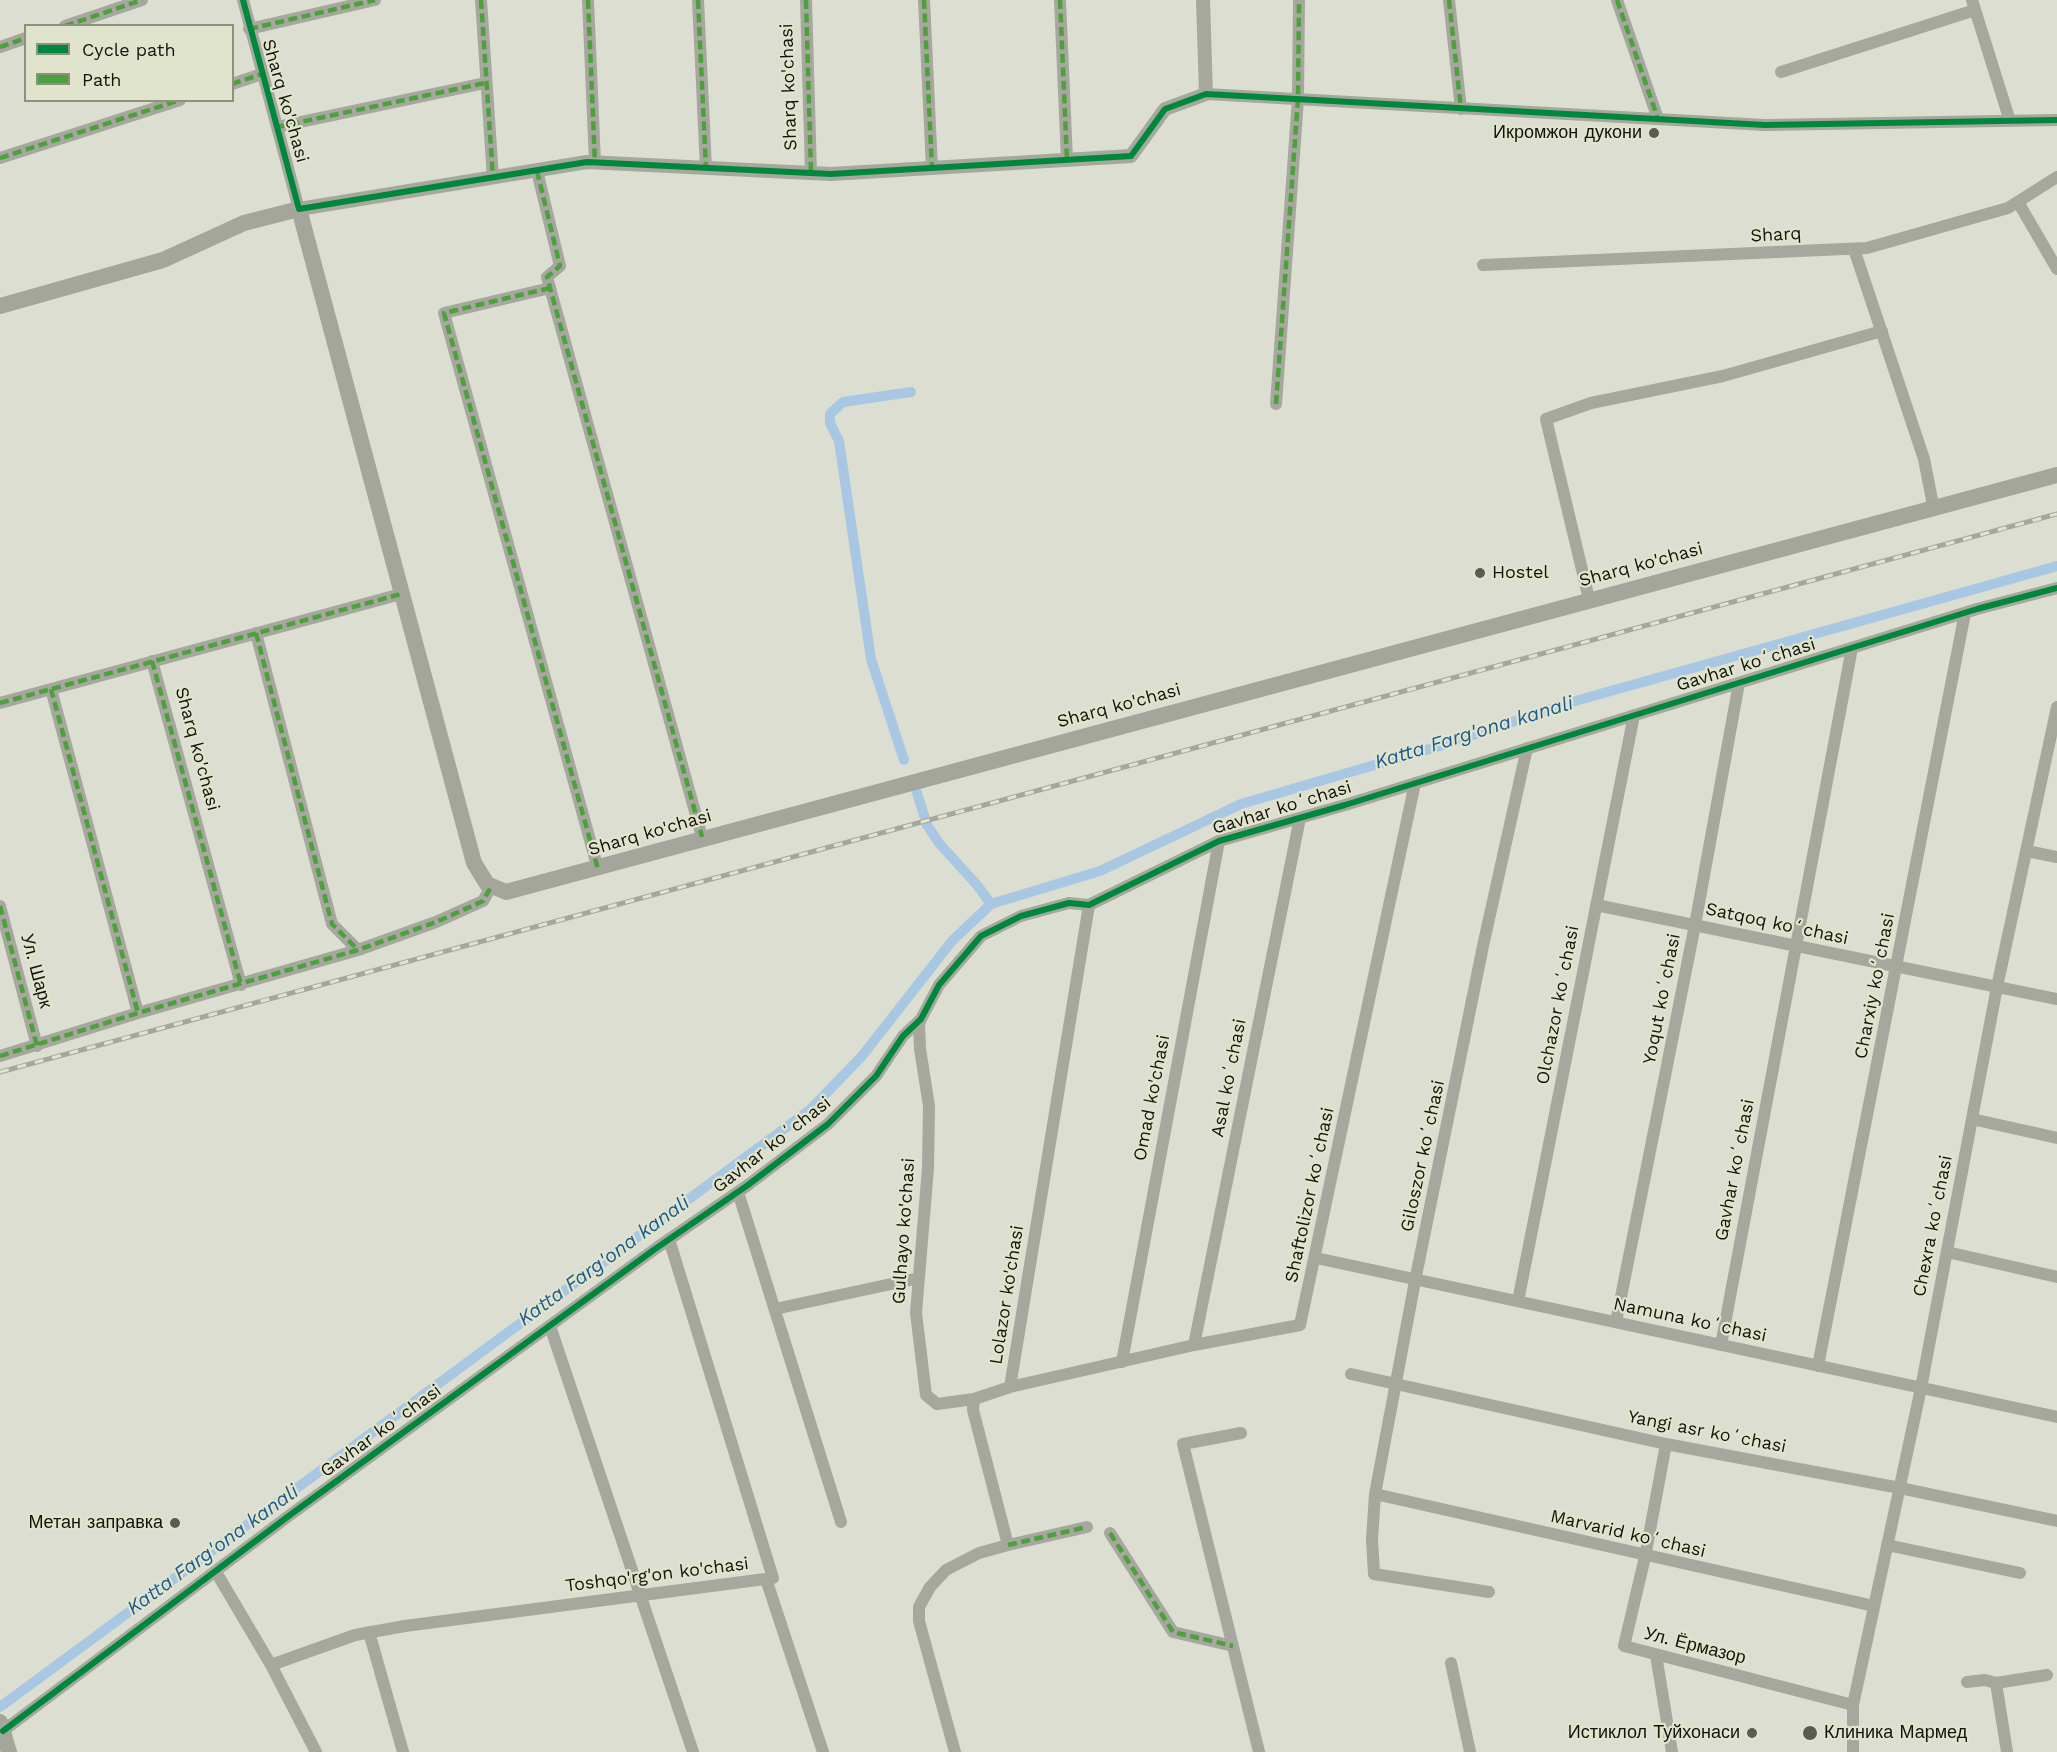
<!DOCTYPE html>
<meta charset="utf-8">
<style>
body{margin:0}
#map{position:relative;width:2057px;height:1752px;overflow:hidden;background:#ddded2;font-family:"Work Sans",sans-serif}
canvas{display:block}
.legend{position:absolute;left:24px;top:24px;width:210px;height:78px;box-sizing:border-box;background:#e1e4cc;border:2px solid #8f917f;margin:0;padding:8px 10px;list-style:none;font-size:18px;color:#14140c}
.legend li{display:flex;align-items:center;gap:12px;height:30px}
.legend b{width:30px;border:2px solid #8f917f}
</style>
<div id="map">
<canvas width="2057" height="1752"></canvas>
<ul class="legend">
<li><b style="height:8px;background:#00873e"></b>Cycle path</li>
<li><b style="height:8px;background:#4ea03e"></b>Path</li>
</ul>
</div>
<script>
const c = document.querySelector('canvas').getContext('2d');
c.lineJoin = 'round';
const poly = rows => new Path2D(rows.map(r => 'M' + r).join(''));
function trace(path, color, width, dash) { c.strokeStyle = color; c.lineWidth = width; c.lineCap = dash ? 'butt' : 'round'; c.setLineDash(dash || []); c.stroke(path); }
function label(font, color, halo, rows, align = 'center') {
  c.font = font + ' "Work Sans",sans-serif'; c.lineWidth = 4.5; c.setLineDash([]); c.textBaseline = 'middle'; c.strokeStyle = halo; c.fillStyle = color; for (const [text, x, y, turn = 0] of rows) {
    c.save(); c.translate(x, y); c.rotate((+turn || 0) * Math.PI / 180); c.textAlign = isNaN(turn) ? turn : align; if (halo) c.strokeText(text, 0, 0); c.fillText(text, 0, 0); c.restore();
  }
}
const canal = poly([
 [904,760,871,659,839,441,830,423,830,414,843,402,911,392],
 [917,793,927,825,939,843,977,885,991,904],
 [0,1707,811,1109,862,1056,952,941,991,904,1100,871,1241,804,1443,745,1575,701,2057,566]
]);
const minor = poly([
 [243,0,299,209],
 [481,0,493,178],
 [588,0,595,163],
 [698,0,706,168],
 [806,0,811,173],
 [924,0,932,168],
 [1060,0,1067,160],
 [1449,0,1461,109],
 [1617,0,1658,119],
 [1972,0,2010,121],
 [65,26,142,0],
 [249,29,375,0],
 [0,47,26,38],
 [1781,72,1975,10],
 [232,84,262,74],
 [1206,94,1765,125,2057,120],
 [277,127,485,83],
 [0,158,180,100],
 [537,171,560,266,547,277,702,837],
 [2018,202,2057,269],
 [1854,249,1924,459,1934,510],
 [1483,265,1867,248,2008,208,2057,177],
 [550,288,444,313,598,869],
 [1276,404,1298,99,1299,0],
 [1589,599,1546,419,1591,403,1723,376,1882,331],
 [256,633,332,924,358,950],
 [152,661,241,985],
 [51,689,138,1013],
 [0,703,401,594],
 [2027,851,2057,857],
 [1596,905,2057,999],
 [0,906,37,1046],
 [921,1019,919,1024,920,1049,929,1106,928,1168,916,1313,926,1395,937,1404,974,1399],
 [0,1056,138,1013,358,950,436,922,483,901,491,887],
 [1972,1119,2057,1138],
 [738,1192,841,1522],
 [1947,1252,2057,1277],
 [1316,1258,2057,1417],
 [1518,1301,1634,715],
 [775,1309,919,1278],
 [1616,1322,1695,925,1739,683],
 [550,1326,693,1752],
 [1194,1345,1300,818],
 [1721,1345,1852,648],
 [1122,1362,1219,841],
 [1818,1366,1965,613],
 [1351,1374,1666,1444,1900,1488,2057,1521],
 [1010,1387,1194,1345,1300,1325,1415,783],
 [1241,1433,1183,1444,1259,1752],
 [1666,1444,1645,1557,1624,1646,1853,1705],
 [1375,1494,1874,1606],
 [1110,1533,1173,1632,1233,1646],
 [1008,1545,1087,1527],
 [1887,1545,2020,1573],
 [216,1572,271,1665,316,1752],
 [766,1579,823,1752],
 [1489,1592,1374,1574,1372,1539,1375,1494,1415,1281,1483,946,1527,748],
 [369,1632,403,1752],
 [1656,1655,1672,1752],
 [1451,1663,1470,1752],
 [271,1665,355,1635,405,1626,773,1578,669,1239],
 [1967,1682,1985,1680,1996,1683],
 [3,1731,290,1515,655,1249,748,1185,828,1124,876,1076,903,1036,921,1019,939,985,981,936,1021,916,1069,903,1089,905,1219,841,1345,805,1977,609,2057,588],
 [955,1752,919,1621,919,1607,930,1587,946,1570,979,1553,1008,1545,973,1410,974,1399,1010,1387,1089,905],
 [1853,1752,1853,1705,1921,1388,1997,987,2057,707],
 [2007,1752,1996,1683,2047,1675]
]);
const tertiary = poly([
 [299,209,587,162,831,174,1131,156,1165,109,1206,94,1203,0]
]);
const secondary = poly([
 [0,306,163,260,244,223,299,209,474,863,487,884,506,892,2057,475],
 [0,1722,9,1752]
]);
const rail = poly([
 [0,1072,2057,514]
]);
const quiet = poly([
 [481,0,493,178],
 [588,0,595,163],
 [698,0,706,168],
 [806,0,811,173],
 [924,0,932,168],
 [1060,0,1067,160],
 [1449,0,1461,109],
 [1617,0,1658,119],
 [65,26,142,0],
 [249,29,375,0],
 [0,47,26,38],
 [232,84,262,74],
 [277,127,485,83],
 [0,158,180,100],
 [537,171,560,266,547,277,702,837],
 [550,288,444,313,598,869],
 [1276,404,1298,99,1299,0],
 [256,633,332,924,358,950],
 [152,661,241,985],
 [51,689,138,1013],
 [0,703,401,594],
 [0,906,37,1046],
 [0,1056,138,1013,358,950,436,922,483,901,491,887],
 [1110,1533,1173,1632,1233,1646],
 [1008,1545,1087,1527]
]);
const cycleway = poly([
 [243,0,299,209,587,162,831,174,1131,156,1165,109,1206,94,1765,125,2057,120],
 [3,1731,290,1515,655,1249,748,1185,828,1124,876,1076,903,1036,921,1019,939,985,981,936,1021,916,1069,903,1089,905,1219,841,1345,805,1977,609,2057,588]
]);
const markers = [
 [1654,133,6,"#5a5b51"],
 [1480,573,6,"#5a5b51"],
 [175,1523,6,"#5a5b51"],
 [1752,1733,6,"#5a5b51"],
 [1810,1733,8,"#5a5b51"]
];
const streetNames = [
 ["Sharq ko'chasi",789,87,-92],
 ["Sharq ko'chasi",285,101,74],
 ["Sharq",1776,235,-3],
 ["Sharq ko'chasi",1641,565,-15],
 ["Gavhar koʻchasi",1746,665,-17],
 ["Sharq ko'chasi",1119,706,-15],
 ["Sharq ko'chasi",197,749,75],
 ["Gavhar koʻchasi",1282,808,-17],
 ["Sharq ko'chasi",650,833,-16],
 ["Satqoq koʻchasi",1777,924,12],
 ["Ул. Шарк",36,971,75],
 ["Charxiy koʻchasi",1875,986,-79],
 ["Yoqut koʻchasi",1662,999,-79],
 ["Olchazor koʻchasi",1558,1005,-79],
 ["Asal koʻchasi",1229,1078,-79],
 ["Omad ko'chasi",1152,1098,-79],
 ["Gavhar koʻchasi",772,1145,-38],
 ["Giloszor koʻchasi",1423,1156,-78],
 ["Gavhar koʻchasi",1735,1170,-79],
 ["Shaftolizor koʻchasi",1310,1195,-78],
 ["Chexra koʻchasi",1933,1226,-79],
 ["Gulhayo ko'chasi",904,1231,-86],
 ["Lolazor ko'chasi",1007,1295,-81],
 ["Namuna koʻchasi",1690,1320,12],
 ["Gavhar koʻchasi",381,1431,-36],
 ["Yangi asr koʻchasi",1707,1432,11],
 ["Marvarid koʻchasi",1628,1534,13],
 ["Toshqo'rg'on ko'chasi",657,1575,-7],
 ["Ул. Ёрмазор",1695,1646,14]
];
const poiNames = [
 ["Икромжон дукони",1642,133],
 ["Hostel",1492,573,"left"],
 ["Метан заправка",163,1523],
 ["Истиклол Туйхонаси",1740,1733],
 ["Клиника Мармед",1824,1733,"left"]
];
const waterNames = [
 ["Katta Farg'ona kanali",1474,733,-17],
 ["Katta Farg'ona kanali",604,1261,-36],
 ["Katta Farg'ona kanali",213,1550,-36]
];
trace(canal, '#a8c7e2', 10);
trace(minor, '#a6a79d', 12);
trace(tertiary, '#a6a79d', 14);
trace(secondary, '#a5a69b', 16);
trace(rail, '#a6a79c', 5);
trace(rail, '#e1e4cc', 3, [9]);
trace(quiet, '#4ea03e', 4.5, [9, 4.5]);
trace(cycleway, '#00873e', 6);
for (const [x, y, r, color] of markers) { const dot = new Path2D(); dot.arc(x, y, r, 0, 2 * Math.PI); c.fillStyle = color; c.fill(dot); trace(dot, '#e1e4cc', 2); }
label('18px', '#14140c', '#e1e4cc', streetNames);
label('18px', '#14140c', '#e1e4cc', poiNames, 'right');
label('italic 20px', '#1b5a91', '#e1e4cc', waterNames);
</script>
